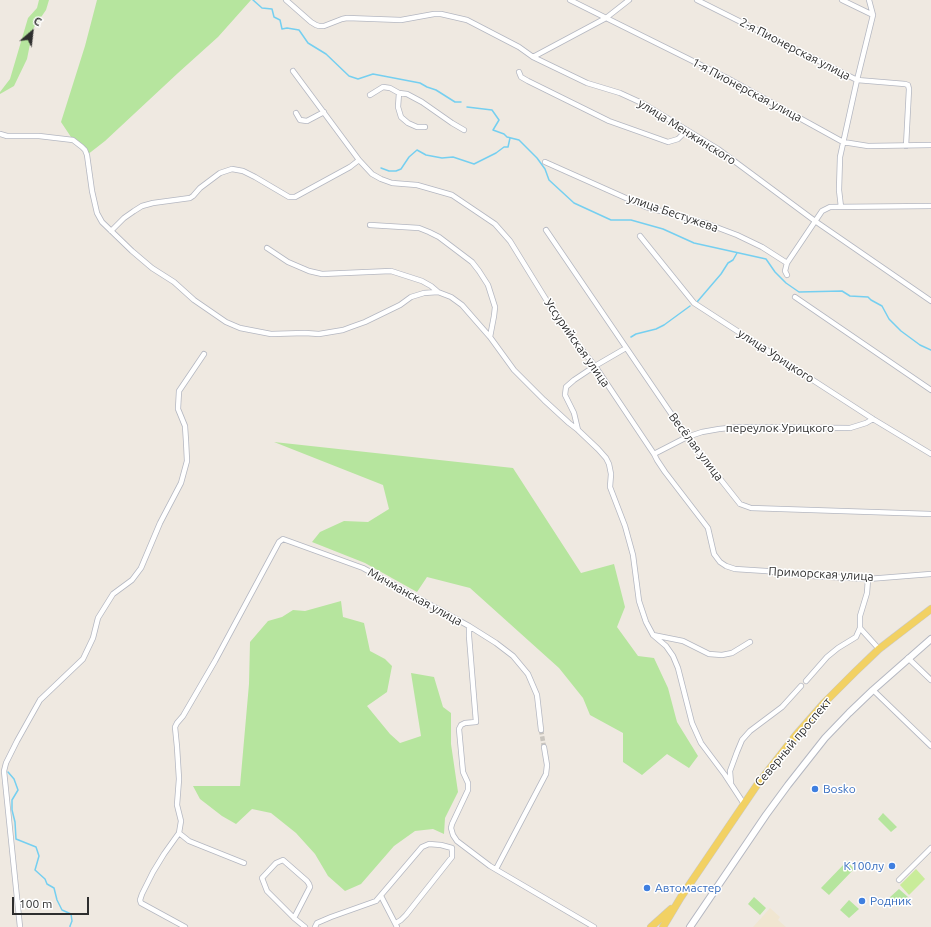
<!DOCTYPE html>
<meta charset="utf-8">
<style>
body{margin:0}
#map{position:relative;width:931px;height:927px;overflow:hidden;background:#efe9e1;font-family:Ubuntu,sans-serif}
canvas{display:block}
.north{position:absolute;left:12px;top:12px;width:40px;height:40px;-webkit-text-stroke:3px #fff;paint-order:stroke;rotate:28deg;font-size:11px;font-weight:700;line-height:16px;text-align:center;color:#2e2e2e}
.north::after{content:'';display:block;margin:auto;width:14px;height:18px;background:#2e2e2e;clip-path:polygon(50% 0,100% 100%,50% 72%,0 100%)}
.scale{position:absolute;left:12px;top:897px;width:77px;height:18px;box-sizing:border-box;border:2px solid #2e2e2e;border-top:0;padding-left:5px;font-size:12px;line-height:14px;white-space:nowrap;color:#2e2e2e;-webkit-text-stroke:3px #fff;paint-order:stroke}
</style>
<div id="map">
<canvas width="931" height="927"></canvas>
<div class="north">С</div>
<div class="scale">100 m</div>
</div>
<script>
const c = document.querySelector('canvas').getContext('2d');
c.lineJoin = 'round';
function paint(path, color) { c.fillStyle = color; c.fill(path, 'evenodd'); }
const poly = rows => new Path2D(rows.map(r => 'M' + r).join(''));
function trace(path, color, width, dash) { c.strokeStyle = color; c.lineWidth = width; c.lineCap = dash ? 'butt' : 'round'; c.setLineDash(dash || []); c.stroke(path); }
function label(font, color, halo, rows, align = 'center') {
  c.font = font + ' Ubuntu,sans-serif'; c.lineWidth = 3; c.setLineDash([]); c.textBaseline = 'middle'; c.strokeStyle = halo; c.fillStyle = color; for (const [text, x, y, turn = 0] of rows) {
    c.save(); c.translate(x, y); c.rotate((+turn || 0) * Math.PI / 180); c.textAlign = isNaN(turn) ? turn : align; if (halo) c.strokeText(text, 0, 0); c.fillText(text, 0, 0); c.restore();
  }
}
const education = poly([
 [770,908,780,917,778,920,786,927,753,927]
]);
const green = poly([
 [39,0,49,0,46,10,33,29,27,59,14,86,0,94,0,92,10,79,28,18,37,8],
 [97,0,251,0,218,37,178,73,105,141,87,155,73,140,61,122,85,46],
 [274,442,513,468,581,573,614,564,625,607,617,627,638,656,654,658,668,688,677,722,698,756,689,768,667,754,642,775,623,762,623,733,590,715,583,698,559,668,470,588,427,577,417,592,365,563,312,542,320,532,344,521,368,522,389,509,383,485],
 [341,601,343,617,364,623,370,651,385,659,392,666,387,692,367,706,390,734,400,743,421,736,411,673,434,677,443,707,451,713,451,744,458,792,445,818,444,834,433,829,415,831,394,846,361,884,345,891,328,876,315,854,296,833,271,813,252,809,236,824,222,816,200,799,193,786,240,786,249,684,250,642,268,621,282,617,293,610,305,611],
 [883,813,897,827,891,832,878,819],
 [847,861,854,869,829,895,821,888],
 [899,889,908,897,898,907,889,898],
 [754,897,766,908,760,915,748,904],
 [849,900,859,909,849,918,840,910]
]);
const pitch = poly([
 [916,869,925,879,909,895,900,885]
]);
const stream = poly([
 [253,0,262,8,272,9,274,17,280,20,282,29,287,28,299,30,308,43,326,54,349,76,358,79,373,74,420,83,427,87,436,90,455,102,461,102],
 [467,107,492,110,499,120,493,130,504,134,507,137,519,140,537,158,545,169,549,180,574,203,611,220,631,220,663,229,694,243,766,259,775,272,786,283,799,292,842,291,850,296,868,297,871,300,882,306,889,319,901,331,920,345,931,350],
 [381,168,389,171,396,171,401,169,409,157,417,150,426,155,442,158,453,157,474,164,496,153,504,147,508,147,510,138],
 [697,302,721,274,728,263,733,260,737,253],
 [631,337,636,334,656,329,664,325,690,306],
 [8,772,14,779,18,790,12,800,12,810,15,822,16,839,36,847,39,856,35,870,45,879,47,884,54,888,57,900,62,910,71,914,72,921,70,926,70,927]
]);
const streetTunnel = poly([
 [541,730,544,747]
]);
const street = poly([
 [286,0,311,22,316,25,319,26,324,26,342,19,347,18,401,20,434,14,441,14,467,20,519,47,533,57,587,83,620,93,644,104,718,149,815,221,931,301],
 [570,0,727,78,843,142,868,146,931,145],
 [697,0,857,80,905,84,908,85,909,89,906,146],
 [842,0,873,15],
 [869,0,873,15],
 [533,57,606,18,629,0],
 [293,71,359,160,372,174,381,179,392,183,417,185,452,195,495,224,510,241,547,301,572,337,595,366,654,454,657,460,665,472,708,528,714,554,720,562,726,566,735,569,766,571,811,576,868,579,931,574],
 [519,72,521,77,528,81,609,121,654,137,668,142,678,139,687,130],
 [399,93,398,107,401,117,408,123,417,127,425,127],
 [370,95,383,87,390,88,399,93,407,94,422,102,452,123,464,130],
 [296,113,300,120,307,121,324,112],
 [0,134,7,136,39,136,73,140,82,147,85,150,87,155,92,191,97,213,102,222,132,251,152,268,174,282,194,300,226,322,240,328,271,334,305,333,319,334,343,330,351,327,365,322,400,305,411,297,424,293,438,292,451,297,462,305,490,337,514,370,544,400,569,423,578,430],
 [545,162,646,207,708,224,737,235,762,247,787,263,785,271,787,275],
 [841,207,839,190,840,157,857,80,873,15],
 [370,225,419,228,429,232,439,237,472,262,479,271,488,285,495,307,494,316,490,337],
 [546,230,687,437,740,504,751,508,931,514],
 [111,231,124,218,134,211,142,206,153,203,190,198,193,196,200,188,220,173,232,169,243,171,255,177,289,197,295,197,350,167,359,160],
 [640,236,694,303,873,419,931,454],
 [267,248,288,262,309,271,322,274,391,271,422,281,431,286,438,292],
 [787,263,822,211,830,207,931,206],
 [795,297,931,390],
 [626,348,595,366,574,380,566,387,565,395,574,413,578,430,598,449,606,458,609,464,611,474,610,487,625,526,633,555,639,601,646,622,653,635,666,646,673,656,678,668,692,723,701,743,725,775,744,804],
 [654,454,687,437,702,432,719,429,738,427,850,428,866,423,873,419],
 [868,579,867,593,860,616,860,628,879,649],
 [469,626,496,643,513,656,528,674,537,695,541,730],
 [653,635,683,641,709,654,722,655,732,653,750,642],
 [908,658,931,680],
 [806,681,827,657,838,648,856,637,860,628],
 [873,690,931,746],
 [731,784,730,771,737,752,742,740,750,731,782,707,801,686],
 [179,833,189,841,244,863],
 [496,869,546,774,547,765,544,747],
 [899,880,931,848],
 [381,896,397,927],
 [294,918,310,887,309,884,307,881,283,860,276,863,262,878,267,891,294,918,305,927],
 [20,927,4,771,6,763,17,741,40,700,83,659,93,638,98,618,113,594,132,580,141,568,160,523,181,483,187,461,186,441,185,426,178,409,179,391,204,354],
 [185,927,141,903,140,900,142,894,153,872,164,854,179,833,181,821,177,805,179,779,177,747,175,727,177,723,183,716,215,661,279,542,283,539,363,568,469,626,469,636,476,722,465,723,461,725,459,729,463,772,468,783,468,790,452,824,451,828,453,835,457,841,490,866,594,927],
 [315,927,317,923,331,917,376,901,422,847,429,844,441,845,452,848,452,857,406,915,401,920,396,923]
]);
const secondary = poly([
 [690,927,766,815,788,785,825,738,849,713,873,690,931,639]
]);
const primary = poly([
 [651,927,671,909],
 [663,927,681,897,757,785,796,735,824,703,855,672,879,649,931,609]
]);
const markers = [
 [815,789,4,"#3f7fe0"],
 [892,866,4,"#3f7fe0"],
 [647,888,4,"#3f7fe0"],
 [862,901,4,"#3f7fe0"]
];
const streetNames = [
 ["2-я Пионерская улица",795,49,27],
 ["1-я Пионерская улица",747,90,28],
 ["улица Менжинского",687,132,32],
 ["улица Бестужева",673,213,19],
 ["Уссурийская улица",577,343,55],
 ["улица Урицкого",776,356,33],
 ["переулок Урицкого",780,428],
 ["Весёлая улица",696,447,53],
 ["Приморская улица",821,574,3],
 ["Мичманская улица",415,597,29],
 ["Северный проспект",793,742,-50]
];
const shopNames = [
 ["Bosko",823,789],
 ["К100лу",884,866,"right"],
 ["Автомастер",655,888],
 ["Родник",870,901]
];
paint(education, '#f0e6d1');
paint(green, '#b6e59e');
paint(pitch, '#c9ec9a');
trace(stream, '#75cff0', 1.5);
trace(streetTunnel, '#c8c4bd', 4.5, [4.5, 2]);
trace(street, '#b4b7c1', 6);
trace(secondary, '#b4b7c1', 8);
trace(primary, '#c9c9c9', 8);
trace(street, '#fff', 4.5);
trace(secondary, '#fff', 6);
trace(primary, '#f2d163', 7);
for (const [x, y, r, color] of markers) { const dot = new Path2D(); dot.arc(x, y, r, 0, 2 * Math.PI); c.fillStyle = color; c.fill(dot); trace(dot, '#fff', 1.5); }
label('12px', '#2e2e2e', '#fff', streetNames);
label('12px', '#366cbe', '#fff', shopNames, 'left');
</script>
